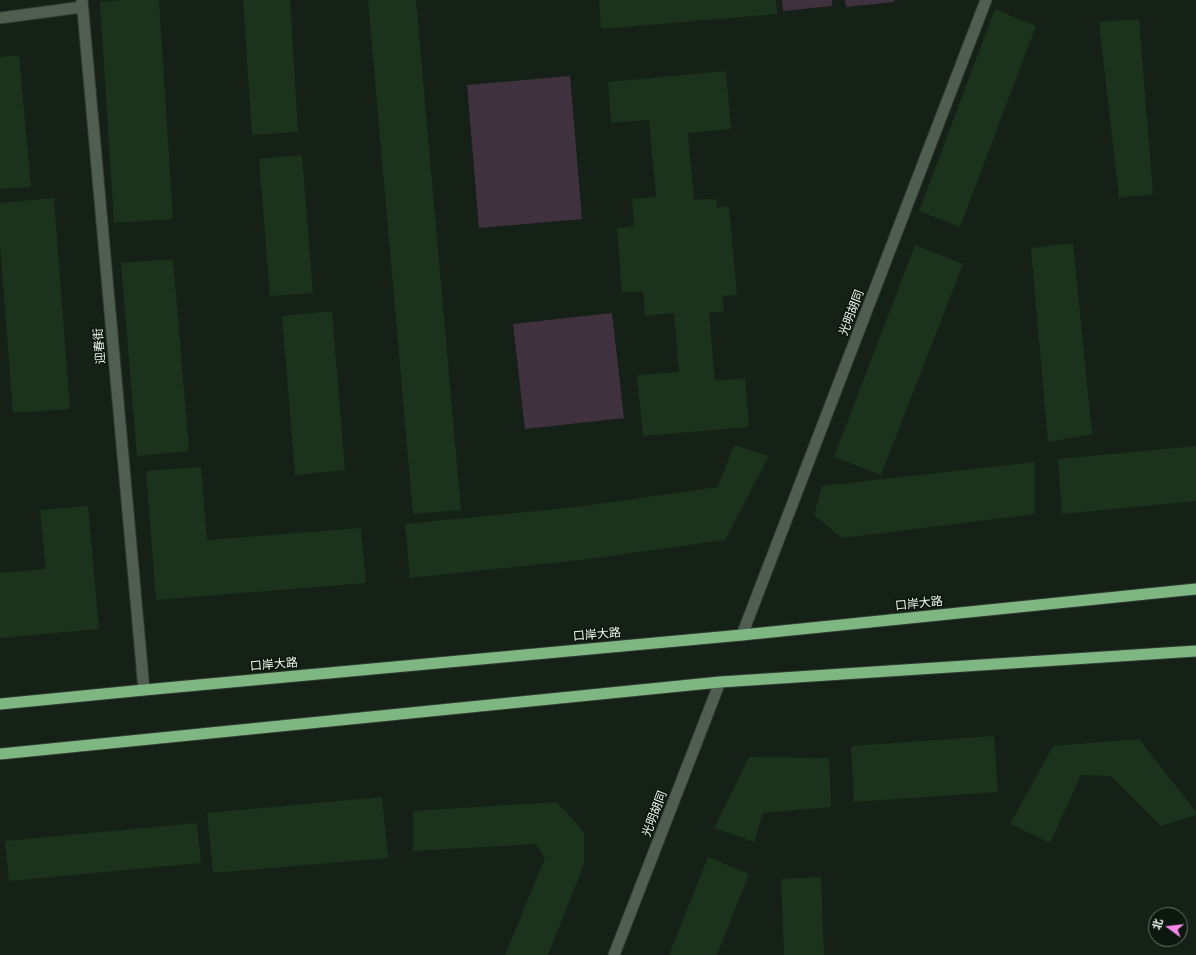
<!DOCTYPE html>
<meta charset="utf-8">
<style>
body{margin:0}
#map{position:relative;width:1196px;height:955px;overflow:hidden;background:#152116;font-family:"Space Grotesk","Noto Sans SC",sans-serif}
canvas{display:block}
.north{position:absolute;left:1148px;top:907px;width:40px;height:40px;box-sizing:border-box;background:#0c180d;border:1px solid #667167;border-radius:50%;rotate:285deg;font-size:11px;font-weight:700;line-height:16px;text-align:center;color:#eef6ee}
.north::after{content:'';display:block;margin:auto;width:14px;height:18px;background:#f788ec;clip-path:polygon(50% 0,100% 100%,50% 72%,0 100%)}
</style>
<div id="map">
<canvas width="1196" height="955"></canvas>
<div class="north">北</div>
</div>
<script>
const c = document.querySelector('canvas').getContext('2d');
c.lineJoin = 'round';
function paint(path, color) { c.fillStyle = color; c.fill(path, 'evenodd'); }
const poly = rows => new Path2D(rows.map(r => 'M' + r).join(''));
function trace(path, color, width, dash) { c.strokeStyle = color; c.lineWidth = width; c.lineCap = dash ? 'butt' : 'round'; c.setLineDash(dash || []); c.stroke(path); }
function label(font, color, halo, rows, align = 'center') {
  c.font = font + ' "Space Grotesk","Noto Sans SC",sans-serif'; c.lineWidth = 3.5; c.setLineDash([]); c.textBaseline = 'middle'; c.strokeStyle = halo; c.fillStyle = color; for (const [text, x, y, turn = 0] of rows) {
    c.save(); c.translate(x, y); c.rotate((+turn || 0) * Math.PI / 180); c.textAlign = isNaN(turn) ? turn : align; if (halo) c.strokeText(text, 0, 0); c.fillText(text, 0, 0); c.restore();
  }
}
const green = poly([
 [782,0,832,0,832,6,783,11],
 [845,0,894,0,894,2,846,7],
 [570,76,582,219,479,228,467,85],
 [612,313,624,418,525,429,513,324]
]);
const building = poly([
 [122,0,159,0,173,219,114,223,100,2],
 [243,0,290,0,298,132,252,135],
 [368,0,416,0,461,510,413,514],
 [599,0,776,0,777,14,601,29],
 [995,9,1036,26,960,227,919,211],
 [1139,19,1153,194,1119,198,1099,22],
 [19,55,31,187,0,189,0,57],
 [726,71,731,129,688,133,694,200,716,199,717,208,729,206,737,295,722,296,724,311,709,313,715,381,745,378,749,427,643,436,637,375,679,372,674,313,645,316,643,291,622,293,617,228,634,226,632,199,656,197,649,120,611,123,608,82],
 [302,155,313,293,270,296,259,159],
 [54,198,70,409,13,413,0,244,0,203],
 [1073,243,1092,434,1048,442,1031,248],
 [915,245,963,264,881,475,834,457],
 [173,259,189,451,137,456,121,263],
 [332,311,345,470,295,475,282,316],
 [734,445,769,456,725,540,581,560,410,578,405,524,576,507,718,487],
 [1196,446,1196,501,1062,514,1058,459],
 [1035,462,1035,514,842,538,814,515,822,486],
 [201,467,207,540,361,528,366,583,156,600,146,471],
 [88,506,99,629,0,638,0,573,46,569,40,510],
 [994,736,998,792,854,802,851,746],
 [1139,739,1196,812,1196,815,1161,826,1111,776,1081,775,1050,843,1010,824,1053,746],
 [749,757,829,758,831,807,763,813,754,842,714,828],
 [382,797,388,858,213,873,207,813],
 [556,802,571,817,584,833,584,864,548,955,505,955,545,858,536,844,413,851,413,811],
 [197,823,201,863,9,881,5,841],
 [708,857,749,874,717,955,669,955],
 [821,877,824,955,784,955,781,879]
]);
const minor = poly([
 [82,0,144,690],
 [0,18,82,7],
 [742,635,986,0],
 [614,955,720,682]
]);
const trunk = poly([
 [0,704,144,690,742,635,1196,589],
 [0,754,720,682,1196,651]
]);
const streetNames = [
 ["光明胡同",852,313,-69],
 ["迎春街",100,346,-95],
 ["口岸大路",919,604,-6],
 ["口岸大路",597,635,-5],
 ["口岸大路",274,665,-5],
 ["光明胡同",655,814,-69]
];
paint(green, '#40313f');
paint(building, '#1b331d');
trace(minor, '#313a32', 13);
trace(trunk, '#313a32', 13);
trace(minor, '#4f5e50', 11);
trace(trunk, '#7fb783', 11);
label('12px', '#eef6ee', '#0c180d', streetNames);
</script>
